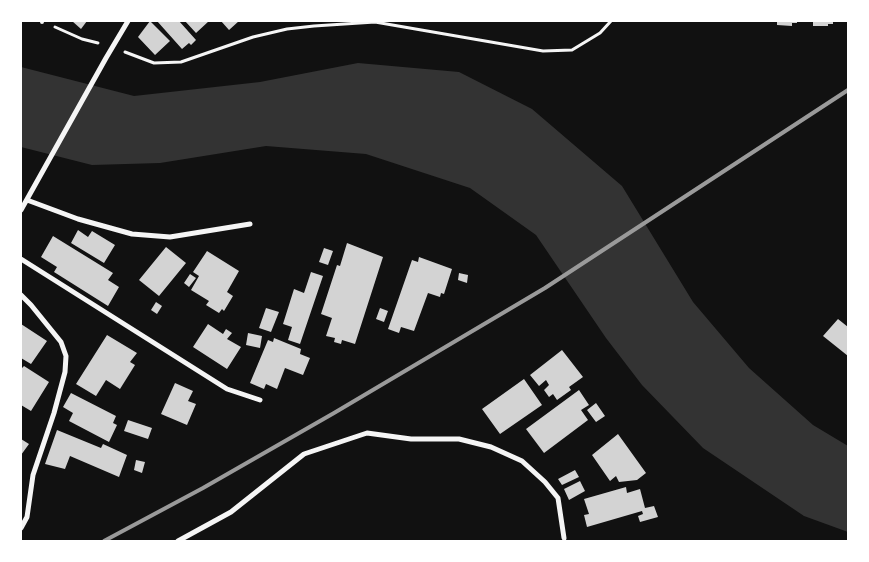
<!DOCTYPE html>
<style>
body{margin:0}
#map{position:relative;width:869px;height:562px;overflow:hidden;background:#111;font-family:"Work Sans",sans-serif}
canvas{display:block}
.frame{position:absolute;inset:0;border:22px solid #fff;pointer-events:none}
</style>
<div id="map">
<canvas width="869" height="562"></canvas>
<div class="frame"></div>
</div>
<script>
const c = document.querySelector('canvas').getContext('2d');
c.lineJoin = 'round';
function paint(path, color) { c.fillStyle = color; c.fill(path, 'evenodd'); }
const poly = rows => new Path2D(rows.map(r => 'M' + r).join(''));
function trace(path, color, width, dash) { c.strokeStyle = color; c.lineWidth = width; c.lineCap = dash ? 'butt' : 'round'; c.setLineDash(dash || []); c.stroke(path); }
const water = poly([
 [358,63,459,72,532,109,622,186,693,302,749,368,813,425,848,446,848,532,804,516,703,448,642,385,606,338,536,235,470,188,366,154,266,146,160,163,92,165,21,147,21,67,134,96,260,82]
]);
const building = poly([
 [72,21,87,21,81,29],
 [150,21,170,41,155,55,138,37],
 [157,21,179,21,196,40,191,45,189,43,182,49],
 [185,21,209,21,196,33],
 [221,21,239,21,229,30],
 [777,21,797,21,797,23,792,23,792,26,777,25],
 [813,21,833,21,833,24,828,24,828,26,813,26],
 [78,230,88,237,92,231,115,245,104,263,71,243],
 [53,236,113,273,108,280,119,287,108,306,54,272,57,267,41,257],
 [347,243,383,257,355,344,342,340,341,344,334,342,335,338,326,336,332,318,321,314,337,265,340,266],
 [166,247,186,263,159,296,139,280],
 [324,248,333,251,328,265,319,262],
 [207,251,239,271,227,292,233,296,224,311,222,309,219,313,206,305,209,301,191,290,199,276,193,272],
 [419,257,452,269,444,294,441,293,440,297,428,293,414,331,401,327,399,333,388,329,412,260,418,262],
 [311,272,323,276,300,344,288,340,292,327,283,324,294,289,304,293],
 [459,273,468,275,467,283,458,280],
 [190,274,196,278,189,287,184,283],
 [156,302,162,306,157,314,151,310],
 [266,308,279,312,271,332,259,328],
 [380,308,388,311,384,322,376,319],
 [838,319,848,327,848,356,823,336],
 [21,324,47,341,31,364,21,358],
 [208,324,223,334,226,329,232,333,227,339,241,347,227,369,193,347],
 [248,333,262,336,260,348,246,345],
 [107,335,137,353,130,362,135,365,120,389,106,380,96,396,76,384],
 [274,338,301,349,300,354,310,358,303,375,285,368,277,389,266,384,264,389,250,383,268,340,273,342],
 [562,350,583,377,569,387,571,390,557,400,553,394,549,397,544,390,549,385,546,380,539,386,530,375],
 [24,366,49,382,31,411,21,405,21,369],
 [524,379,542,405,500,434,482,409],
 [175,383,193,391,188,401,196,404,187,425,161,414],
 [579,390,589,405,581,410,588,420,544,453,526,429],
 [71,393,116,416,113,423,117,425,109,442,69,421,73,413,63,407],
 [596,403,605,416,596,422,587,410],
 [128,420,152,428,148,439,124,431],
 [57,430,101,448,103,444,127,455,119,477,70,456,65,469,45,464],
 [618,434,646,473,637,480,619,482,616,476,610,481,592,455],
 [21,439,29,444,21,455],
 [136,460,145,462,142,473,134,470],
 [575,470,579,477,562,485,558,479],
 [580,481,585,491,569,500,564,489],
 [626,487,627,493,640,489,645,508,654,506,658,517,640,522,638,516,643,514,642,511,587,527,584,515,589,514,584,499]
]);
const path = poly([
 [55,27,82,39,98,43],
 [125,52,154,63,181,62,253,37,287,29,314,26,375,22,543,51,572,50,600,33,611,21]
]);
const service = poly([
 [42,21,42,22]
]);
const minor = poly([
 [27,200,78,219,132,234,170,237,250,224],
 [21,210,106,58,128,21],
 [21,259,227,389,260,400],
 [21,295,31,305,61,342,66,356,65,372,54,413,33,475,27,517,21,528],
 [178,541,231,512,304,454,367,433,411,439,459,439,491,447,522,461,545,482,558,498,564,538]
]);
const rail = poly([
 [104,541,203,488,334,413,545,288,848,90]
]);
paint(water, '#333');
paint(building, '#d3d3d3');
trace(path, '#f5f5f5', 3);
trace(service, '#f5f5f5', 4);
trace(minor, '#f5f5f5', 5);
trace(rail, '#9a9a9a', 4);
</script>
